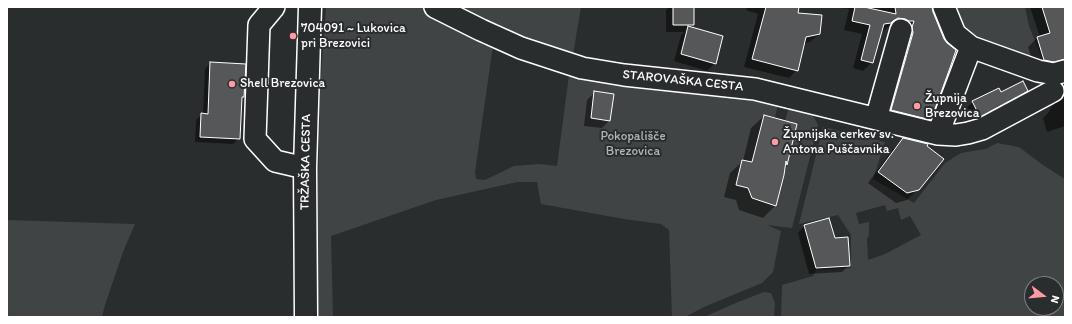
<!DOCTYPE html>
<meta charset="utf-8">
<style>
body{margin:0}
#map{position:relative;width:1072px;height:324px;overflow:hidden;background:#2a2d2e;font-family:Itim,sans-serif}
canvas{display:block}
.frame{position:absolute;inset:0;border:8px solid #fff;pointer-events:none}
.north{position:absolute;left:1024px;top:276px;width:40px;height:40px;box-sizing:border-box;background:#2a2d2e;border:1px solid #7f8182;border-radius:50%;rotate:106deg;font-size:11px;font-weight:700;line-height:16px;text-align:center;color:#fff}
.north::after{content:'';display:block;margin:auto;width:14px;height:18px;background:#ff9aa2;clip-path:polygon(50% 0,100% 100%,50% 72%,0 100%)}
</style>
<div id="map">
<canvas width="1072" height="324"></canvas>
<div class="frame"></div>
<div class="north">N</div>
</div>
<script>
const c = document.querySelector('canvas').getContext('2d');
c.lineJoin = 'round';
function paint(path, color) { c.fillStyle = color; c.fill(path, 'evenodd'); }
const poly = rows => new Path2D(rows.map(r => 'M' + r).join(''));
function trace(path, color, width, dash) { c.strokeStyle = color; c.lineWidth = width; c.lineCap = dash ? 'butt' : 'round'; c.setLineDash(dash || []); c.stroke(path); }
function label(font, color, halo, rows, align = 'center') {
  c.font = font + ' Itim,sans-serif'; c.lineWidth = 4; c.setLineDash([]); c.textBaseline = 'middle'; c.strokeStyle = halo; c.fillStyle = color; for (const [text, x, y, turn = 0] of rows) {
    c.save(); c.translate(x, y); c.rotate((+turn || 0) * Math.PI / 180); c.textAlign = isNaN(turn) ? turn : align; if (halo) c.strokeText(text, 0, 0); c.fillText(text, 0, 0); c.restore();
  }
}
const green = poly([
 [326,7,421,7,469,35,493,45,475,172,476,179,485,180,514,166,539,164,557,166,569,75,691,94,733,96,778,105,775,117,763,115,752,162,742,160,736,185,748,188,752,198,769,204,779,196,797,124,785,121,789,107,812,113,818,125,792,228,767,225,781,231,773,272,762,283,704,307,685,317,672,317,669,230,661,224,624,219,541,204,537,182,517,182,436,200,331,236,333,317,318,317,317,229,320,89],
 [452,7,581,7,573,55,533,45],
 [952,7,1025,7,1029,26,1042,58,1041,67,984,47,957,27],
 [823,127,885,142,873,179,914,203,945,163,961,153,986,149,997,143,1019,147,1043,165,1065,179,1065,317,781,317,782,285,813,276,816,270,851,268,851,235,838,215,799,224],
 [885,205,887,211,898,208,901,220,910,216,921,235,885,254,868,260,867,239,869,235,869,222,859,224,856,213],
 [1032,284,1056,284,1056,308,1032,308],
 [7,220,135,224,123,252,105,305,102,317,7,317],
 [764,292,771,293,775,303,774,317,704,317,738,302]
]);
const shadow = poly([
 [669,7,693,7,693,25,690,28,715,63,707,71,674,61,681,35,684,32,666,32,666,10],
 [747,7,798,7,796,14,819,34,810,42,804,44,797,70,789,78,744,67,758,14,746,10],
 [831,7,931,7,930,119,921,128,883,119,896,27,889,26,882,32,872,62,863,71,853,68,862,34,844,30,849,9],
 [1030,7,1065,7,1065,61,1059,67,1035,69,1028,47,1037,38,1040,37],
 [210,63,243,96,240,99,239,138,233,144,195,142,196,120,202,114,203,114,205,69],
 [1027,91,1019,98,972,123,965,109,973,102,1001,93],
 [595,92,609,121,602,128,584,126,587,100],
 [1065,93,1065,126,1047,132,1043,118,1049,112,1051,107],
 [764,116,796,125,786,165,784,166,775,206,763,218,739,210,736,200,724,197,730,173,743,161,751,128],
 [904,139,918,189,907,200,896,203,868,183,893,149],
 [828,219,834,239,849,265,842,272,809,274,798,233,804,226]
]);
const building = poly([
 [673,7,694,7,694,25,673,25,673,7],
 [766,7,799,7,798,13,822,15,820,34,806,37,798,71,752,59,766,7],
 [855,7,864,7,896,14,895,7,932,7,933,12,944,39,947,43,956,50,951,65,931,120,891,110,913,33,912,27,914,21,909,21,905,19,898,18,893,21,891,23,884,24,873,63,861,60,870,25,852,21,855,7],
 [1042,7,1065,7,1065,59,1054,62,1044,60,1037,37,1050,33,1042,7],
 [688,26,723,36,716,64,681,54,688,26],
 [210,62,246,64,244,97,242,97,240,139,200,137,201,113,208,114,210,62],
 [1023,81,1028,91,980,117,972,101,999,88,1001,92,1023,81],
 [594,91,614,94,610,121,591,118,594,91],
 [764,115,797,124,787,165,786,161,784,175,776,206,752,198,748,188,736,185,742,160,752,162,764,115],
 [903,138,928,144,927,146,944,159,919,190,907,193,878,172,903,138],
 [829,218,835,238,848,237,850,266,816,268,804,225,829,218]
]);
const minor = poly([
 [274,7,259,25,255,139,275,161,305,168],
 [435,7,481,30,521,48,582,68,624,75,755,89,938,134,956,135,968,133,982,129,1053,91],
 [944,7,955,34,971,47,1038,71,1054,74,1065,71],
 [876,119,901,30],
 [938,134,971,47]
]);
const major = poly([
 [306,317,305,168,310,7]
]);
const markers = [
 [293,36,4,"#ff9aa2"],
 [232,84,4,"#ff9aa2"],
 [917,106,4,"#ff9aa2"],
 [775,142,4,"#ff9aa2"]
];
const poiNames = [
 ["704091 ~ Lukovica",301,29],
 ["pri Brezovici",301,44],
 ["Shell Brezovica",240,84],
 ["Župnija",925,99],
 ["Brezovica",925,114],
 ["Župnijska cerkev sv.",783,135],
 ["Antona Puščavnika",783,150]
];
const streetNames = [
 ["STAROVAŠKA CESTA",683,81,6],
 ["TRŽAŠKA CESTA",306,162,-89]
];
const parkNames = [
 ["Pokopališče",633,137],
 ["Brezovica",633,152]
];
paint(green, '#414445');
paint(shadow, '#0007');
paint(building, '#555758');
trace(building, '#fff', 1);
trace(minor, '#fff', 24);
trace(major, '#fff', 25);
trace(minor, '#2a2d2e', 21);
trace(major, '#2a2d2e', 22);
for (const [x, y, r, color] of markers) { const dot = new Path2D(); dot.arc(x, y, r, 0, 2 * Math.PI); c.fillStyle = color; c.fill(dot); trace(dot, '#2a2d2e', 1.5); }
label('13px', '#fff', '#2a2d2e', poiNames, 'left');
label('13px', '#fff', '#2a2d2e', streetNames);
label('13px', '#b3b4b5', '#2a2d2e', parkNames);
</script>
